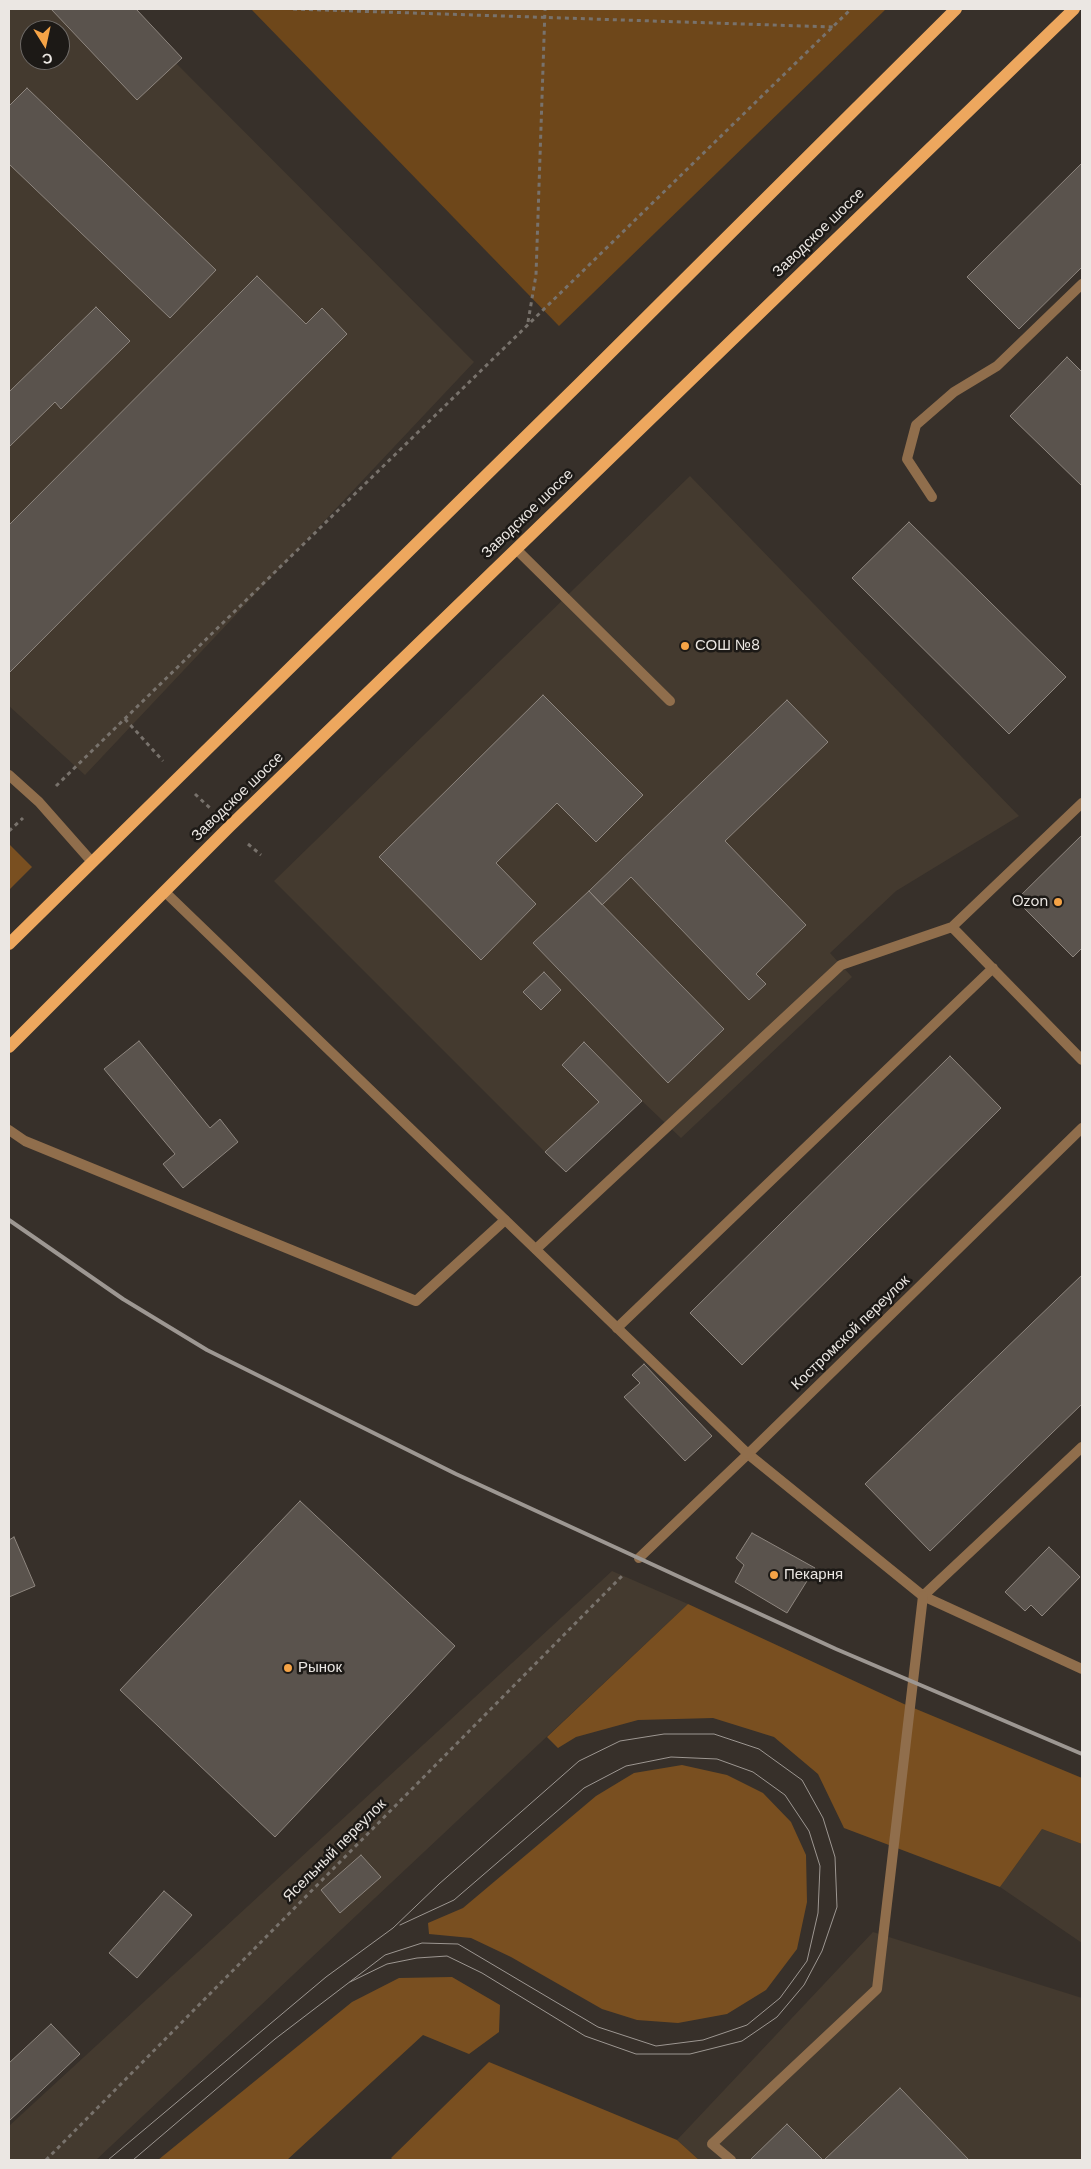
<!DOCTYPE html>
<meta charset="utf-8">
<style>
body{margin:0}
#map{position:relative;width:1091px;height:2169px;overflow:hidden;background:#37302a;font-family:"DM Sans",sans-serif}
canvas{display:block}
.frame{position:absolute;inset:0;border:10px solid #ebe7e3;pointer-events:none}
.north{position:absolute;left:20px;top:20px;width:50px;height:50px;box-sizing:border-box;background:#1c1916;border:1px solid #6f6b68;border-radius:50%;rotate:170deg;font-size:14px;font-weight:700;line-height:20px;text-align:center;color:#ebe7e3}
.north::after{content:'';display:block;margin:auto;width:18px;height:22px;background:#f5a346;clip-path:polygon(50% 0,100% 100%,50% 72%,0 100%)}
</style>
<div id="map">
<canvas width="1091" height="2169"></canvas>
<div class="frame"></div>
<div class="north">С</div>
</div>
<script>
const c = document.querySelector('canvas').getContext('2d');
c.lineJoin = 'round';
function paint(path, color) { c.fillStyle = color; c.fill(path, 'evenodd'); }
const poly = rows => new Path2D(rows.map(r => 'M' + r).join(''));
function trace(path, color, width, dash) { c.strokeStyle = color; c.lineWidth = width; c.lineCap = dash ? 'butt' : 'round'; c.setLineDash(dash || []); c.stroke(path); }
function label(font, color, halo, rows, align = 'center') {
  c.font = font + ' "DM Sans",sans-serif'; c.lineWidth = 5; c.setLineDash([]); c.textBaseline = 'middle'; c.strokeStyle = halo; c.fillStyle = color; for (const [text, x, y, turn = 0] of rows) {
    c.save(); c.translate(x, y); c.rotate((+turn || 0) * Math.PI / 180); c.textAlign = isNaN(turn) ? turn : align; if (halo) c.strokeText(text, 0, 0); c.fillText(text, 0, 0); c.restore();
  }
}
const built = poly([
 [9,9,122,9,474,362,85,775,9,706],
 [30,30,60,30,60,60,30,60],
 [690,476,1019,816,896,891,830,953,852,977,681,1138,642,1101,599,1102,545,1152,274,881],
 [612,1571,688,1604,96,2160,9,2160,9,2126],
 [1042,1829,1082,1844,1082,1943,1000,1887],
 [873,1932,1082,1998,1082,2160,699,2160,677,2140]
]);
const green = poly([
 [251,9,886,9,559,326]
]);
const forest = poly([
 [9,844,32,867,9,890],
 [688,1604,904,1704,1082,1778,1082,1844,1042,1829,1000,1887,844,1828,818,1774,774,1737,713,1718,638,1720,576,1737,558,1748,547,1737],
 [682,1765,727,1775,763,1793,791,1822,806,1855,807,1902,797,1949,766,1990,727,2014,678,2023,637,2020,602,2009,511,1957,471,1938,429,1934,428,1923,463,1908,596,1796,634,1773],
 [452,1977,500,2005,499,2032,469,2054,423,2035,287,2160,158,2160,352,2002,399,1978],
 [489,2062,677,2140,699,2160,393,2160,391,2158]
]);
const building = poly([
 [51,9,136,9,182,58,137,100,51,9],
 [27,88,216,270,170,318,9,164,9,106,27,88],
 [1082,163,1082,267,1019,329,967,277,1082,163],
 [257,276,306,324,322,308,347,334,9,673,9,525,257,276],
 [96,307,130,341,61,409,55,402,9,447,9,392,96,307],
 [1067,357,1082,372,1082,486,1010,416,1067,357],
 [909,522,1066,677,1009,734,852,578,909,522],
 [543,695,643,795,596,842,557,803,496,863,536,904,481,960,379,857,543,695],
 [787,700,828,742,725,841,806,925,756,974,766,984,749,1000,631,877,602,905,589,891,787,700],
 [1082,835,1082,948,1073,957,1016,900,1082,835],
 [589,891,724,1029,668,1083,533,943,589,891],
 [544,972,561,990,541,1010,523,992,544,972],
 [139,1041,210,1128,220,1119,238,1142,183,1188,163,1164,175,1154,104,1069,139,1041],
 [584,1042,642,1101,566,1172,545,1152,599,1102,562,1065,584,1042],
 [950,1056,1001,1108,742,1365,690,1313,950,1056],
 [1082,1275,1082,1404,930,1551,865,1484,1082,1275],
 [644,1364,712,1436,685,1461,624,1397,640,1383,632,1375,644,1364],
 [300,1501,455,1646,275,1837,120,1690,300,1501],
 [752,1533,815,1568,787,1613,735,1582,744,1565,736,1558,752,1533],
 [14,1537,35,1586,9,1597,9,1540,14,1537],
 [1049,1547,1080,1577,1042,1616,1031,1605,1025,1611,1005,1592,1049,1547],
 [361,1855,381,1877,340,1913,321,1890,361,1855],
 [164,1891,192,1915,137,1978,109,1953,164,1891],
 [51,2024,80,2054,9,2121,9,2063,51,2024],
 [900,2088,969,2160,824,2160,900,2088],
 [787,2124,823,2160,752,2160,751,2159,787,2124]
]);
const path = poly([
 [293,9,833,27],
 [528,322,536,275,545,9],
 [125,719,163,761],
 [56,786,851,9],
 [195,794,212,810],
 [9,831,23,818],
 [248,844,261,855],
 [46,2160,623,1575]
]);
const service = poly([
 [932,497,907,459,916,425,954,392,997,366,1082,284],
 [516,549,670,701],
 [9,775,39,802,92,862],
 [1082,803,952,927,1082,1060],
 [9,1130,25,1141,416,1301,505,1220],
 [536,1249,841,965,952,927],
 [617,1328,993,968],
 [639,1558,748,1454,923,1596,1082,1669],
 [923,1596,1082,1447]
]);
const pedestrian = poly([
 [731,2160,712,2144,877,1989,923,1596]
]);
const minor = poly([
 [165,892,748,1454,1082,1128]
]);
const primary = poly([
 [9,944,580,383,956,9],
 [9,1047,229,827,1074,9]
]);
const tram = poly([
 [108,2160,326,1977,393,1928,439,1884,579,1761,620,1741,664,1734,714,1734,759,1749,802,1780,823,1818,835,1857,837,1907,822,1951,804,1985,777,2017,742,2041,690,2054,636,2054,585,2036,482,1973,447,1956,417,1958,387,1964,350,1982],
 [133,2160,275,2039,385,1955,422,1943,458,1944,598,2027,656,2046,703,2040,747,2025,780,1998,807,1961,818,1913,820,1866,809,1831,785,1795,753,1772,717,1759,671,1757,626,1766,584,1788,454,1900,400,1925]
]);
const rail = poly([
 [9,1220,123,1299,207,1350,456,1474,836,1649,1082,1754]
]);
const markers = [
 [685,646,5,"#f5a346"],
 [1058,902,5,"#f5a346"],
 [774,1575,5,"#f5a346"],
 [288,1668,5,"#f5a346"]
];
const streetNames = [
 ["Заводское шоссе",819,233,-44],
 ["Заводское шоссе",528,514,-44],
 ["Заводское шоссе",238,797,-44],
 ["Костромской переулок",851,1333,-44],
 ["Ясельный переулок",335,1851,-45]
];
const poiNames = [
 ["СОШ №8",695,646],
 ["Ozon",1048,902,"right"],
 ["Пекарня",784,1575],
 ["Рынок",298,1668]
];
paint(built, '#443a2f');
paint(green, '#6e471a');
paint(forest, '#794f20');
paint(building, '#5a534d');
trace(building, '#8e867f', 1);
trace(path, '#78726c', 3, [4, 4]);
trace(service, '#906e4c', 10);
trace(pedestrian, '#906e4c', 10);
trace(minor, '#906e4c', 10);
trace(primary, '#eda75e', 12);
trace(tram, '#9d9792', 1);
trace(rail, '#9d9792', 4);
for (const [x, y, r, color] of markers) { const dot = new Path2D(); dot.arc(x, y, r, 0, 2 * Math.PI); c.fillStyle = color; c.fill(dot); trace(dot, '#1c1916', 2); }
label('15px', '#ebe7e3', '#1c1916', streetNames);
label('15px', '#ebe7e3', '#1c1916', poiNames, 'left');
</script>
